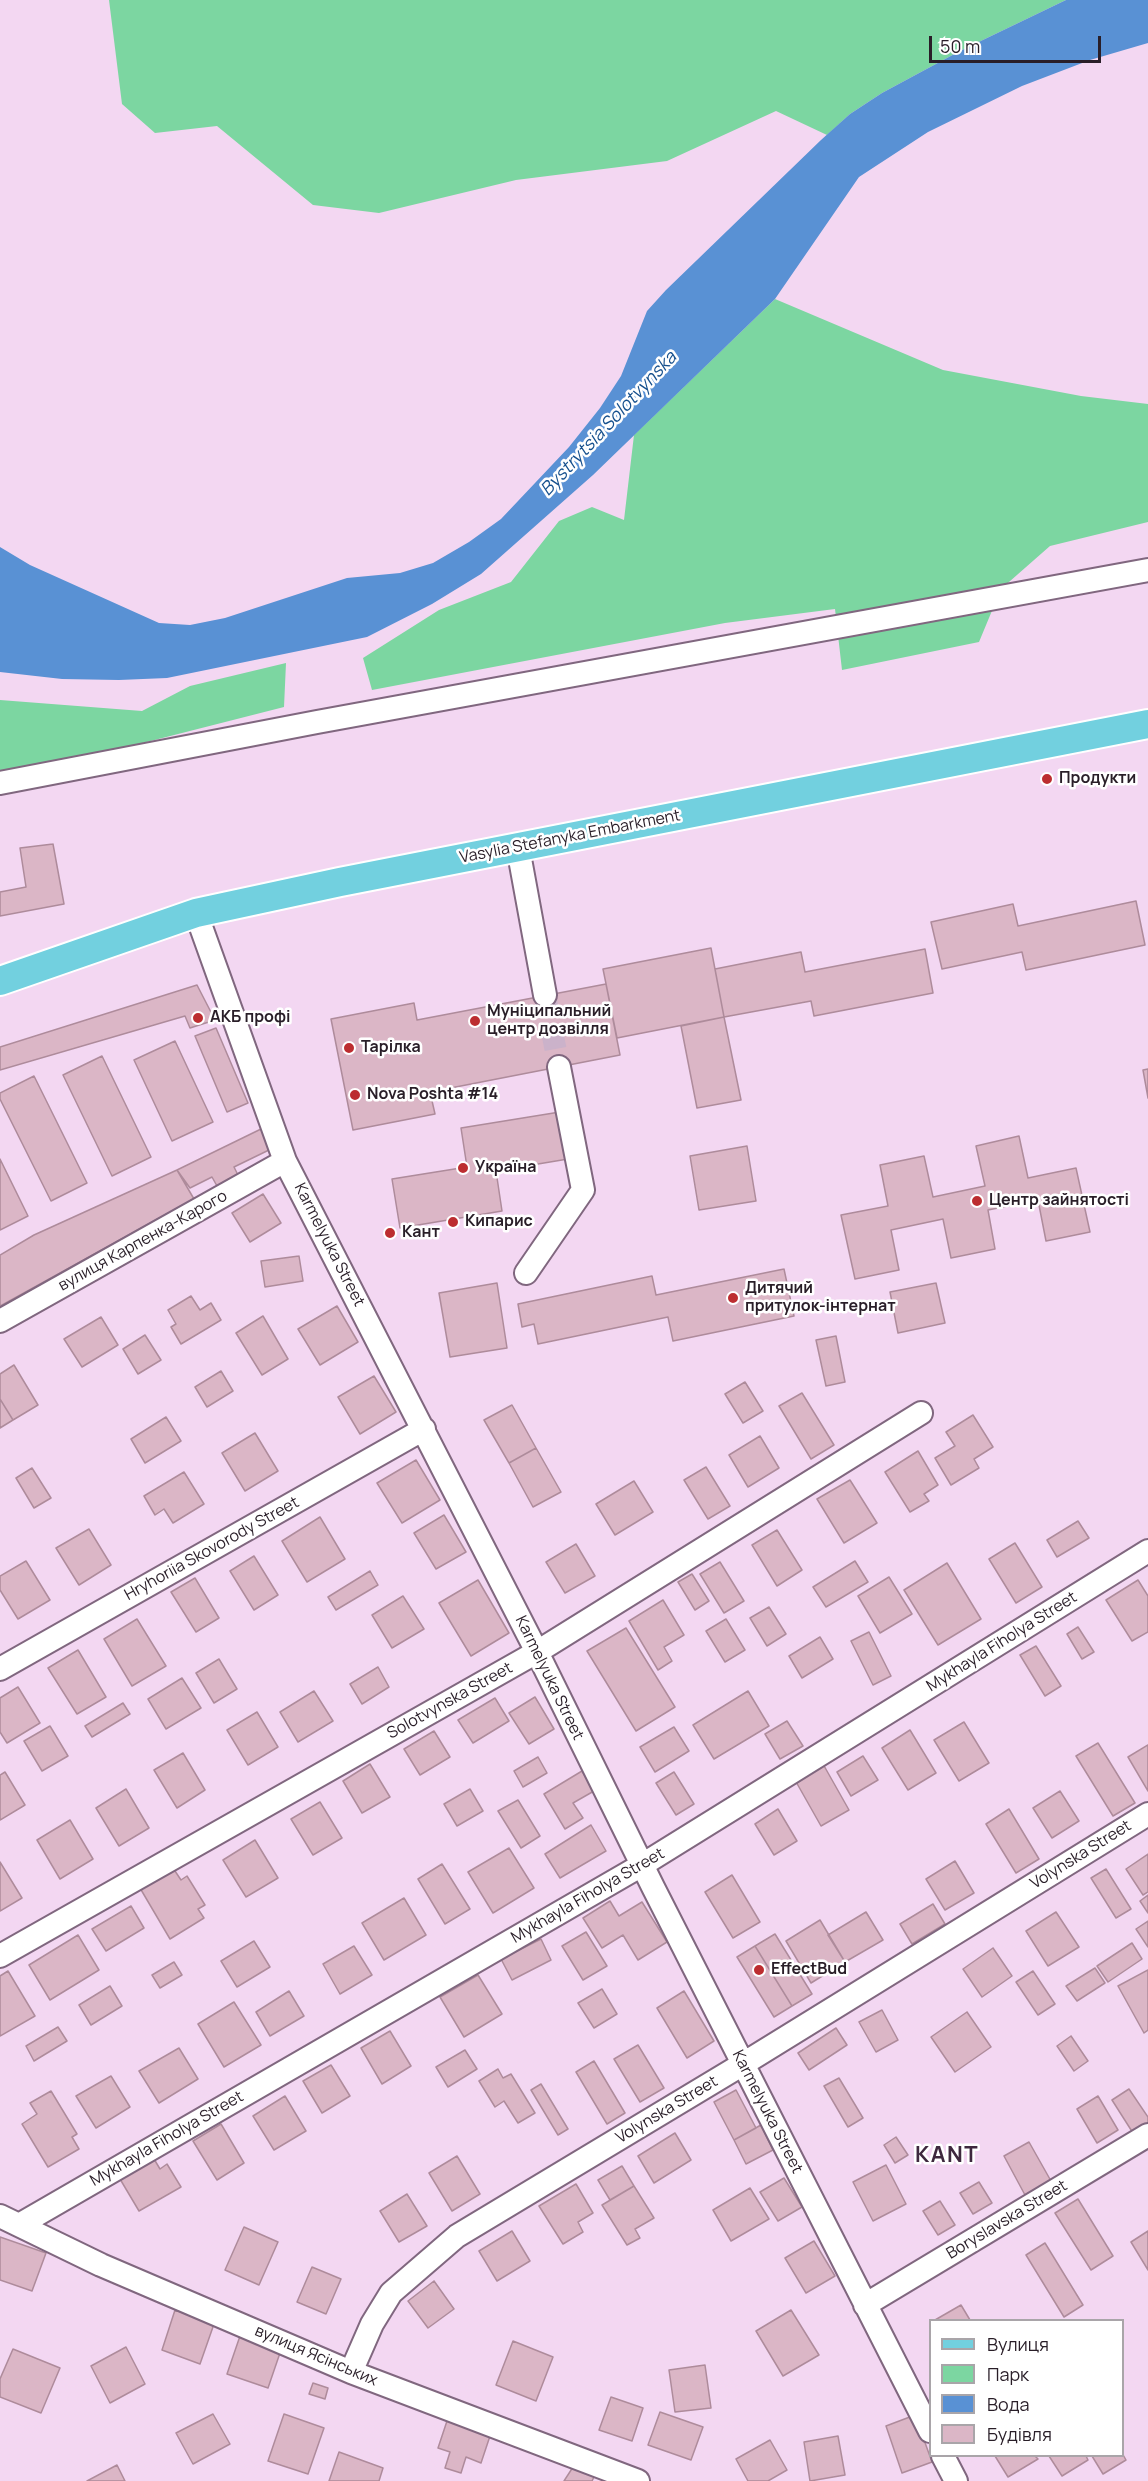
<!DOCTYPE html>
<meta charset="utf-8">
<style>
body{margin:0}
#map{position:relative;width:1148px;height:2481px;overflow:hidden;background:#f3d7f2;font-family:Manrope,sans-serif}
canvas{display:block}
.legend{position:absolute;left:929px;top:2319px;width:195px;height:138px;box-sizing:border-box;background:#fff;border:2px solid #a9a5a9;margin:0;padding:8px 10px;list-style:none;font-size:18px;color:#291e28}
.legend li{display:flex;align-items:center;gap:12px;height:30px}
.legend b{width:30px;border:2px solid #a9a5a9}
.scale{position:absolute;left:929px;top:36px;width:172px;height:27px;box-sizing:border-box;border:3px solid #291e28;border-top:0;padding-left:8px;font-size:18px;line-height:21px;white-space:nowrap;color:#291e28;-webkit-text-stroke:4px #fff;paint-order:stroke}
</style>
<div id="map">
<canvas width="1148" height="2481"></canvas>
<ul class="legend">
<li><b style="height:8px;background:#72d0df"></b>Вулиця</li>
<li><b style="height:16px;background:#7cd6a1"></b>Парк</li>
<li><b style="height:16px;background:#5991d4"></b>Вода</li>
<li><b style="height:16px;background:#dbb6c6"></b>Будівля</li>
</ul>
<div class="scale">50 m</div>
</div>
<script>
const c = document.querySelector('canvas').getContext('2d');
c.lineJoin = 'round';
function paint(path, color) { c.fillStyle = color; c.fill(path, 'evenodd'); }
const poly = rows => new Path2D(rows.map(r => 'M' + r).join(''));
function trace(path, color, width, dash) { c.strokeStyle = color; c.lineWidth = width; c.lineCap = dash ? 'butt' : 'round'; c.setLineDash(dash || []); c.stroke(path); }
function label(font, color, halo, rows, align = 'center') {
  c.font = font + ' Manrope,sans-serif'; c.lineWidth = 5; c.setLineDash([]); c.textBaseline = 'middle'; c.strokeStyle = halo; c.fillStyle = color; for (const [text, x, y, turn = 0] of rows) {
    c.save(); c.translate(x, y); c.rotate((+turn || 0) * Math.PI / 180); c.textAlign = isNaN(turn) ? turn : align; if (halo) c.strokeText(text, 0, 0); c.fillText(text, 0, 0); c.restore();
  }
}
const green = poly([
 [109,0,1066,0,960,51,882,93,850,114,827,135,776,111,667,161,516,180,379,213,313,205,217,126,155,133,122,104],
 [775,299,943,370,1081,396,1148,404,1148,522,1050,546,1001,589,979,642,842,670,835,609,725,623,372,690,363,658,439,610,511,582,559,521,592,507,624,520,634,435],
 [286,663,284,707,80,759,0,776,0,700,142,711,190,686]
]);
const water = poly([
 [1066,0,1148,0,1148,43,1090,60,1022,86,928,132,859,177,775,299,593,475,481,574,432,604,367,637,167,678,119,680,62,679,0,672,0,547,30,565,159,623,190,625,225,618,347,578,400,573,433,563,469,542,501,519,569,447,600,408,621,376,647,311,666,290,821,140,850,114,882,93,960,51]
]);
const building = poly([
 [53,844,64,904,0,916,0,892,26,887,20,848,53,844],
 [1136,901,1145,945,1026,970,1022,952,942,969,931,922,1013,904,1018,926,1136,901],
 [711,948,724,1017,617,1038,603,969,711,948],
 [925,949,933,993,814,1016,811,1001,724,1017,715,969,801,952,805,972,925,949],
 [606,984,620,1055,430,1092,435,1114,353,1130,331,1019,414,1003,417,1020,606,984],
 [197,985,215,1020,190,1028,185,1016,0,1070,0,1047,197,985],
 [724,1017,741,1100,697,1108,681,1026,724,1017],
 [216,1028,248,1103,227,1112,195,1036,216,1028],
 [175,1041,213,1122,172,1141,134,1060,175,1041],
 [102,1056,151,1157,112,1176,63,1075,102,1056],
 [1148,1069,1148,1098,1143,1070,1148,1069],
 [34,1076,87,1183,51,1201,0,1099,0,1093,34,1076],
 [566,1111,574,1158,496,1171,502,1211,400,1228,392,1179,467,1167,461,1128,566,1111],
 [261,1129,271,1149,234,1167,238,1175,217,1186,212,1177,190,1188,177,1170,261,1129],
 [1019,1136,1028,1178,1076,1168,1090,1232,1046,1241,1038,1200,988,1210,995,1249,951,1258,943,1219,891,1230,899,1270,855,1279,841,1215,888,1206,880,1165,924,1156,933,1197,985,1186,976,1146,1019,1136],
 [747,1146,756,1201,699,1210,690,1156,747,1146],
 [0,1159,28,1216,0,1230,0,1159],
 [177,1170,194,1199,0,1306,0,1255,34,1235,177,1170],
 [263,1194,281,1223,250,1242,232,1213,263,1194],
 [299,1256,303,1281,265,1287,261,1261,299,1256],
 [784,1269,794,1316,673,1341,668,1317,538,1344,534,1324,522,1327,518,1304,652,1276,656,1295,784,1269],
 [497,1283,507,1348,450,1357,439,1293,497,1283],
 [936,1283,945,1323,898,1333,890,1292,936,1283],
 [191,1296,200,1310,211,1303,221,1320,181,1344,171,1327,176,1324,168,1310,191,1296],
 [337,1306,358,1342,320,1365,298,1329,337,1306],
 [263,1316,288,1359,262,1375,236,1333,263,1316],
 [101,1317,118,1345,82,1367,64,1339,101,1317],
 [145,1335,161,1360,138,1374,123,1349,145,1335],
 [836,1336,845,1382,826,1386,816,1340,836,1336],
 [14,1365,38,1405,13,1420,0,1399,0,1374,14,1365],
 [221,1371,233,1391,207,1407,195,1387,221,1371],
 [374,1376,396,1412,360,1434,338,1397,374,1376],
 [745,1382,763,1411,743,1423,725,1394,745,1382],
 [802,1393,834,1445,811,1459,779,1406,802,1393],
 [0,1399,13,1420,0,1428,0,1399],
 [512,1405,536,1448,509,1463,484,1420,512,1405],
 [973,1415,993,1447,974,1459,979,1468,951,1485,935,1458,955,1446,946,1432,973,1415],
 [166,1417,181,1441,145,1463,131,1439,166,1417],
 [255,1433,278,1471,245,1491,222,1453,255,1433],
 [760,1436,779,1468,748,1487,729,1455,760,1436],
 [536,1448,561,1492,533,1507,509,1463,536,1448],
 [918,1451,938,1485,924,1494,929,1501,910,1512,885,1472,918,1451],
 [416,1460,440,1500,402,1523,377,1483,416,1460],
 [706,1467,730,1506,708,1519,684,1480,706,1467],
 [32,1468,51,1498,34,1508,16,1478,32,1468],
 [184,1472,204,1504,173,1523,164,1509,155,1515,144,1496,184,1472],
 [850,1480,877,1523,844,1543,817,1499,850,1480],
 [634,1481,653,1512,615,1535,596,1504,634,1481],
 [444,1515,466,1552,436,1569,414,1533,444,1515],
 [320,1517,345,1559,307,1582,282,1541,320,1517],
 [1078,1521,1089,1538,1057,1557,1047,1540,1078,1521],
 [89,1529,111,1565,79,1585,56,1548,89,1529],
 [777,1530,802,1570,777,1586,752,1545,777,1530],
 [1015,1543,1042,1587,1016,1603,989,1559,1015,1543],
 [576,1544,595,1576,565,1593,546,1562,576,1544],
 [254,1556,278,1595,254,1610,230,1571,254,1556],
 [26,1561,50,1600,18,1619,0,1590,0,1576,26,1561],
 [855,1561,868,1582,826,1607,813,1587,855,1561],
 [720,1562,744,1601,724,1613,700,1574,720,1562],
 [947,1563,981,1619,938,1645,904,1590,947,1563],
 [370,1571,378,1585,336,1610,328,1597,370,1571],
 [692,1574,709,1601,695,1610,678,1582,692,1574],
 [889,1577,912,1614,880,1633,858,1596,889,1577],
 [195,1578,219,1618,196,1632,171,1592,195,1578],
 [478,1580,509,1633,471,1656,439,1603,478,1580],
 [1138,1580,1148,1596,1148,1632,1132,1641,1106,1600,1138,1580],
 [403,1596,424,1629,392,1648,372,1615,403,1596],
 [663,1600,684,1635,664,1647,672,1661,658,1670,629,1621,663,1600],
 [769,1607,786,1634,767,1646,750,1618,769,1607],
 [137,1619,166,1666,132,1686,104,1639,137,1619],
 [726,1619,745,1650,725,1662,706,1631,726,1619],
 [1078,1627,1094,1652,1082,1659,1067,1634,1078,1627],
 [626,1628,675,1707,636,1731,587,1651,626,1628],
 [869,1632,891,1676,873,1685,851,1641,869,1632],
 [820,1637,833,1659,802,1678,789,1656,820,1637],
 [1036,1646,1061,1686,1045,1696,1020,1655,1036,1646],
 [78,1650,106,1697,77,1714,48,1668,78,1650],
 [219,1659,237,1689,214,1703,196,1673,219,1659],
 [378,1667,389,1687,362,1704,350,1684,378,1667],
 [182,1678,201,1708,166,1729,148,1699,182,1678],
 [18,1687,40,1723,7,1743,0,1732,0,1698,18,1687],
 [314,1691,333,1721,298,1742,280,1712,314,1691],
 [748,1691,769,1726,714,1759,693,1725,748,1691],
 [535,1697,554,1729,529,1744,509,1713,535,1697],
 [495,1698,509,1721,473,1743,458,1720,495,1698],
 [123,1703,130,1714,92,1737,85,1726,123,1703],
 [257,1712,278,1747,248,1765,227,1730,257,1712],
 [787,1721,803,1746,780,1759,765,1734,787,1721],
 [964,1722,989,1763,959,1781,934,1740,964,1722],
 [50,1726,68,1756,42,1771,24,1741,50,1726],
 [674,1727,689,1751,655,1772,640,1747,674,1727],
 [910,1730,936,1773,908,1790,882,1748,910,1730],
 [434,1731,450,1757,420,1775,404,1749,434,1731],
 [1098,1743,1135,1803,1113,1816,1076,1756,1098,1743],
 [1148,1745,1148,1791,1128,1757,1148,1745],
 [183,1753,205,1790,177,1808,154,1770,183,1753],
 [863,1756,878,1780,851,1796,837,1772,863,1756],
 [538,1757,547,1773,523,1787,514,1771,538,1757],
 [370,1764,390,1797,362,1813,343,1781,370,1764],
 [823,1764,849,1810,821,1826,795,1780,823,1764],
 [582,1771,594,1791,573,1803,583,1818,565,1829,544,1794,582,1771],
 [5,1772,25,1805,0,1820,0,1775,5,1772],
 [674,1772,694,1804,676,1815,656,1783,674,1772],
 [126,1789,149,1828,119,1846,96,1808,126,1789],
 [470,1789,483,1811,457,1826,444,1804,470,1789],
 [1060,1791,1079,1821,1052,1838,1033,1808,1060,1791],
 [518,1800,540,1836,521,1848,498,1811,518,1800],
 [320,1802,342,1838,313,1855,291,1819,320,1802],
 [778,1809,797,1841,774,1855,755,1824,778,1809],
 [1009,1809,1039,1859,1016,1873,986,1824,1009,1809],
 [70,1820,93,1859,60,1879,37,1840,70,1820],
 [591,1825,606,1851,560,1878,545,1854,591,1825],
 [255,1840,278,1878,246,1897,223,1860,255,1840],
 [509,1848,534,1888,493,1913,468,1872,509,1848],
 [1148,1854,1148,1892,1143,1895,1126,1869,1148,1854],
 [955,1861,974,1893,945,1910,926,1879,955,1861],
 [0,1862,22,1898,0,1911,0,1862],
 [442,1864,470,1909,445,1924,418,1879,442,1864],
 [173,1868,181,1880,187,1876,205,1905,198,1909,204,1918,170,1939,140,1888,173,1868],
 [1106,1869,1131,1909,1116,1918,1091,1878,1106,1869],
 [732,1875,760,1922,733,1938,705,1892,732,1875],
 [1148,1895,1148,1913,1140,1901,1148,1895],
 [404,1898,426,1935,384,1960,362,1923,404,1898],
 [610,1901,619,1916,642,1902,667,1942,638,1960,623,1935,602,1948,583,1918,610,1901],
 [933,1904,945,1924,912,1944,900,1924,933,1904],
 [131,1906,144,1928,106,1951,92,1929,131,1906],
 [866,1912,883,1940,845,1962,828,1935,866,1912],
 [1056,1912,1079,1947,1048,1966,1026,1931,1056,1912],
 [820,1920,845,1962,811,1983,786,1941,820,1920],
 [1148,1921,1148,1947,1136,1929,1148,1921],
 [586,1932,607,1966,583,1980,562,1946,586,1932],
 [775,1934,812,1994,792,2006,755,1946,775,1934],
 [78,1935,99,1970,50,2000,29,1965,78,1935],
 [541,1939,551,1960,512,1980,501,1959,541,1939],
 [254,1941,270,1967,237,1987,221,1961,254,1941],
 [1132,1943,1142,1959,1108,1982,1097,1966,1132,1943],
 [354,1946,372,1975,340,1994,323,1964,354,1946],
 [755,1946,792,2006,774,2017,737,1957,755,1946],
 [993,1948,1012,1976,982,1997,963,1969,993,1948],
 [174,1962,182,1975,160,1988,152,1975,174,1962],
 [1095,1968,1105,1983,1077,2001,1066,1986,1095,1968],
 [1148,1970,1148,2030,1144,2033,1118,1986,1148,1970],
 [8,1971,35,2016,0,2036,0,1976,8,1971],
 [1033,1971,1055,2004,1038,2015,1016,1982,1033,1971],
 [478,1975,502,2014,464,2037,440,1997,478,1975],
 [110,1986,122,2006,91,2025,79,2005,110,1986],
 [602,1989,617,2014,594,2028,578,2003,602,1989],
 [289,1991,304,2016,270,2036,256,2012,289,1991],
 [684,1991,714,2041,687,2058,657,2008,684,1991],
 [234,2002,261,2045,224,2067,198,2024,234,2002],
 [882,2010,898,2040,876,2052,859,2022,882,2010],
 [967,2012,991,2047,955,2072,931,2037,967,2012],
 [58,2027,67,2041,34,2061,26,2046,58,2027],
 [836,2028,847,2045,809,2070,798,2053,836,2028],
 [390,2031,411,2066,382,2084,361,2048,390,2031],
 [1071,2036,1088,2061,1074,2071,1057,2046,1071,2036],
 [638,2045,664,2088,640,2102,614,2059,638,2045],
 [179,2048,198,2079,159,2103,139,2071,179,2048],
 [465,2050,477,2069,448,2087,436,2067,465,2050],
 [594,2061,625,2113,607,2124,576,2072,594,2061],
 [331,2065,350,2096,322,2113,303,2081,331,2065],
 [498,2069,503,2078,511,2074,535,2113,518,2123,504,2101,495,2107,479,2081,498,2069],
 [111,2076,130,2107,96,2128,76,2096,111,2076],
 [839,2078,863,2118,848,2127,824,2086,839,2078],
 [541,2084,568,2129,558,2135,531,2090,541,2084],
 [1129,2089,1148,2117,1148,2123,1133,2133,1112,2100,1129,2089],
 [736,2090,756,2128,734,2140,714,2102,736,2090],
 [51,2091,77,2134,72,2137,79,2149,48,2167,22,2124,37,2114,30,2103,51,2091],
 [285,2096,306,2131,274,2150,253,2116,285,2096],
 [1098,2096,1118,2130,1097,2143,1077,2109,1098,2096],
 [221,2124,244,2163,217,2180,193,2141,221,2124],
 [761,2125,773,2150,746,2164,734,2140,761,2125],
 [675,2133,691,2160,654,2183,638,2156,675,2133],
 [896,2137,908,2155,895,2163,884,2145,896,2137],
 [1029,2142,1051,2181,1025,2195,1004,2156,1029,2142],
 [457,2156,480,2194,452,2211,429,2173,457,2156],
 [154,2159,160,2169,167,2164,181,2187,139,2211,120,2179,154,2159],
 [886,2165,906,2204,873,2221,853,2182,886,2165],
 [622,2166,634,2186,610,2200,598,2180,622,2166],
 [784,2178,802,2207,778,2221,760,2192,784,2178],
 [979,2182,992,2203,973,2214,960,2193,979,2182],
 [576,2184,593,2213,578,2222,583,2232,563,2244,539,2206,576,2184],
 [634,2186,654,2218,635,2229,640,2238,627,2245,602,2205,634,2186],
 [750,2188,769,2219,731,2241,713,2210,750,2188],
 [407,2194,427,2226,399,2242,380,2211,407,2194],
 [1078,2199,1113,2256,1091,2270,1055,2213,1078,2199],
 [940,2201,955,2225,938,2235,923,2211,940,2201],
 [244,2227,278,2242,259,2285,225,2270,244,2227],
 [512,2231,530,2261,497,2281,479,2251,512,2231],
 [1148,2231,1148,2270,1131,2242,1148,2231],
 [0,2237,46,2253,32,2291,0,2280,0,2237],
 [814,2241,835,2276,806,2293,785,2258,814,2241],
 [1045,2243,1083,2305,1064,2317,1026,2255,1045,2243],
 [312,2267,341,2279,326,2314,297,2302,312,2267],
 [434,2281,454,2309,428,2328,408,2301,434,2281],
 [961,2305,970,2320,935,2320,961,2305],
 [175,2310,214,2324,200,2364,162,2350,175,2310],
 [791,2310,819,2355,783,2376,756,2331,791,2310],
 [240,2336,281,2350,268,2388,227,2374,240,2336],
 [513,2341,553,2357,536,2401,496,2385,513,2341],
 [126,2347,145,2384,110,2403,91,2366,126,2347],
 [13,2349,60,2368,41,2413,0,2397,0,2379,13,2349],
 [705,2365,711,2408,675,2412,669,2370,705,2365],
 [313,2383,328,2388,325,2399,309,2394,313,2383],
 [611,2397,643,2408,632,2441,599,2430,611,2397],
 [660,2412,703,2427,691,2460,648,2445,660,2412],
 [213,2414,230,2444,193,2464,176,2433,213,2414],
 [284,2414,324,2428,308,2474,268,2461,284,2414],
 [915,2415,932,2462,902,2473,886,2426,915,2415],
 [448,2418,491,2433,481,2463,466,2457,461,2473,445,2468,450,2452,438,2448,448,2418],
 [838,2436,845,2475,810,2481,804,2442,838,2436],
 [770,2440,787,2470,768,2481,748,2481,736,2459,770,2440],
 [339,2452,383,2468,379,2481,329,2481,339,2452],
 [1122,2453,1126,2460,1103,2474,1092,2456,1122,2456,1122,2453],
 [995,2456,1035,2456,1038,2459,1008,2477,995,2456],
 [1049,2456,1086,2456,1088,2460,1062,2476,1049,2456],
 [575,2464,594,2477,592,2481,564,2481,575,2464],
 [117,2465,125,2481,87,2481,117,2465]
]);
const minorTunnel = poly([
 [545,995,559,1067]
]);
const minor = poly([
 [0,783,317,722,1148,570],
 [518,848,545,995],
 [196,913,285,1161,537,1652,653,1887,930,2431],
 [526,1273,583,1190,559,1067],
 [0,1321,285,1161],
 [0,1669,424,1429],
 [0,1956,537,1652,921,1413],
 [0,2216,101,2265,351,2372,638,2481],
 [19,2225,642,1865,1148,1551],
 [865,2305,1148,2135],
 [351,2372,372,2324,391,2293,457,2236,743,2064,1148,1814],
 [943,2456,956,2481]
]);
const major = poly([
 [0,981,196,913,340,882,1148,724]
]);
const markers = [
 [1047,779,6,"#bc2d30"],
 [198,1018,6,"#bc2d30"],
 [475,1021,6,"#bc2d30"],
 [349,1048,6,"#bc2d30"],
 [355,1095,6,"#bc2d30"],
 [463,1168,6,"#bc2d30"],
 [977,1201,6,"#bc2d30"],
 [453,1222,6,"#bc2d30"],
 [390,1233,6,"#bc2d30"],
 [733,1298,6,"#bc2d30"],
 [759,1970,6,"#bc2d30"]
];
const poiNames = [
 ["Продукти",1059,779],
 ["Муніципальний",487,1012],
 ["центр дозвілля",487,1030],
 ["АКБ профі",210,1018],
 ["Тарілка",361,1048],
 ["Nova Poshta #14",367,1095],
 ["Україна",475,1168],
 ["Центр зайнятості",989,1201],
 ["Кипарис",465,1222],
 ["Кант",402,1233],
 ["Дитячий",745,1289],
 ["притулок-інтернат",745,1307],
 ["EffectBud",771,1970]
];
const streetNames = [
 ["Vasylia Stefanyka Embarkment",570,837,-11],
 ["вулиця Карпенка-Карого",143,1241,-29],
 ["Karmelyuka Street",329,1245,63],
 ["Hryhoriia Skovorody Street",212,1549,-29],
 ["Mykhayla Fiholya Street",1002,1642,-32],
 ["Karmelyuka Street",549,1678,64],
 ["Solotvynska Street",450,1701,-29],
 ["Volynska Street",1081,1855,-32],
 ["Mykhayla Fiholya Street",588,1896,-30],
 ["Volynska Street",667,2110,-31],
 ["Karmelyuka Street",767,2112,63],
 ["Mykhayla Fiholya Street",167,2139,-30],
 ["Boryslavska Street",1007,2220,-31],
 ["вулиця Ясінських",316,2356,23]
];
const waterNames = [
 ["Bystrytsia Solotvynska",609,424,-47]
];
const districtNames = [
 ["KANT",947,2156]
];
paint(green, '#7cd6a1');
paint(water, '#5991d4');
paint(building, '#dbb6c6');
trace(building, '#ae8b9b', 1.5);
trace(minorTunnel, '#cbb2ca', 22, [22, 11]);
trace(minor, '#80677f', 26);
trace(major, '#fff', 32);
trace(minor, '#fff', 22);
trace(major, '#72d0df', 28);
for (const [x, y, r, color] of markers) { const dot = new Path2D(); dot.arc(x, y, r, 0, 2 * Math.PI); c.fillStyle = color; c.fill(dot); trace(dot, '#fff', 2); }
label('bold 16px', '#291e28', '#fff', poiNames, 'left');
label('16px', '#291e28', '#fff', streetNames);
label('italic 18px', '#16508d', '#fff', waterNames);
c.letterSpacing = '1.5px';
label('bold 22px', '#3e283e', '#fff', districtNames);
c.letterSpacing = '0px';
</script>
